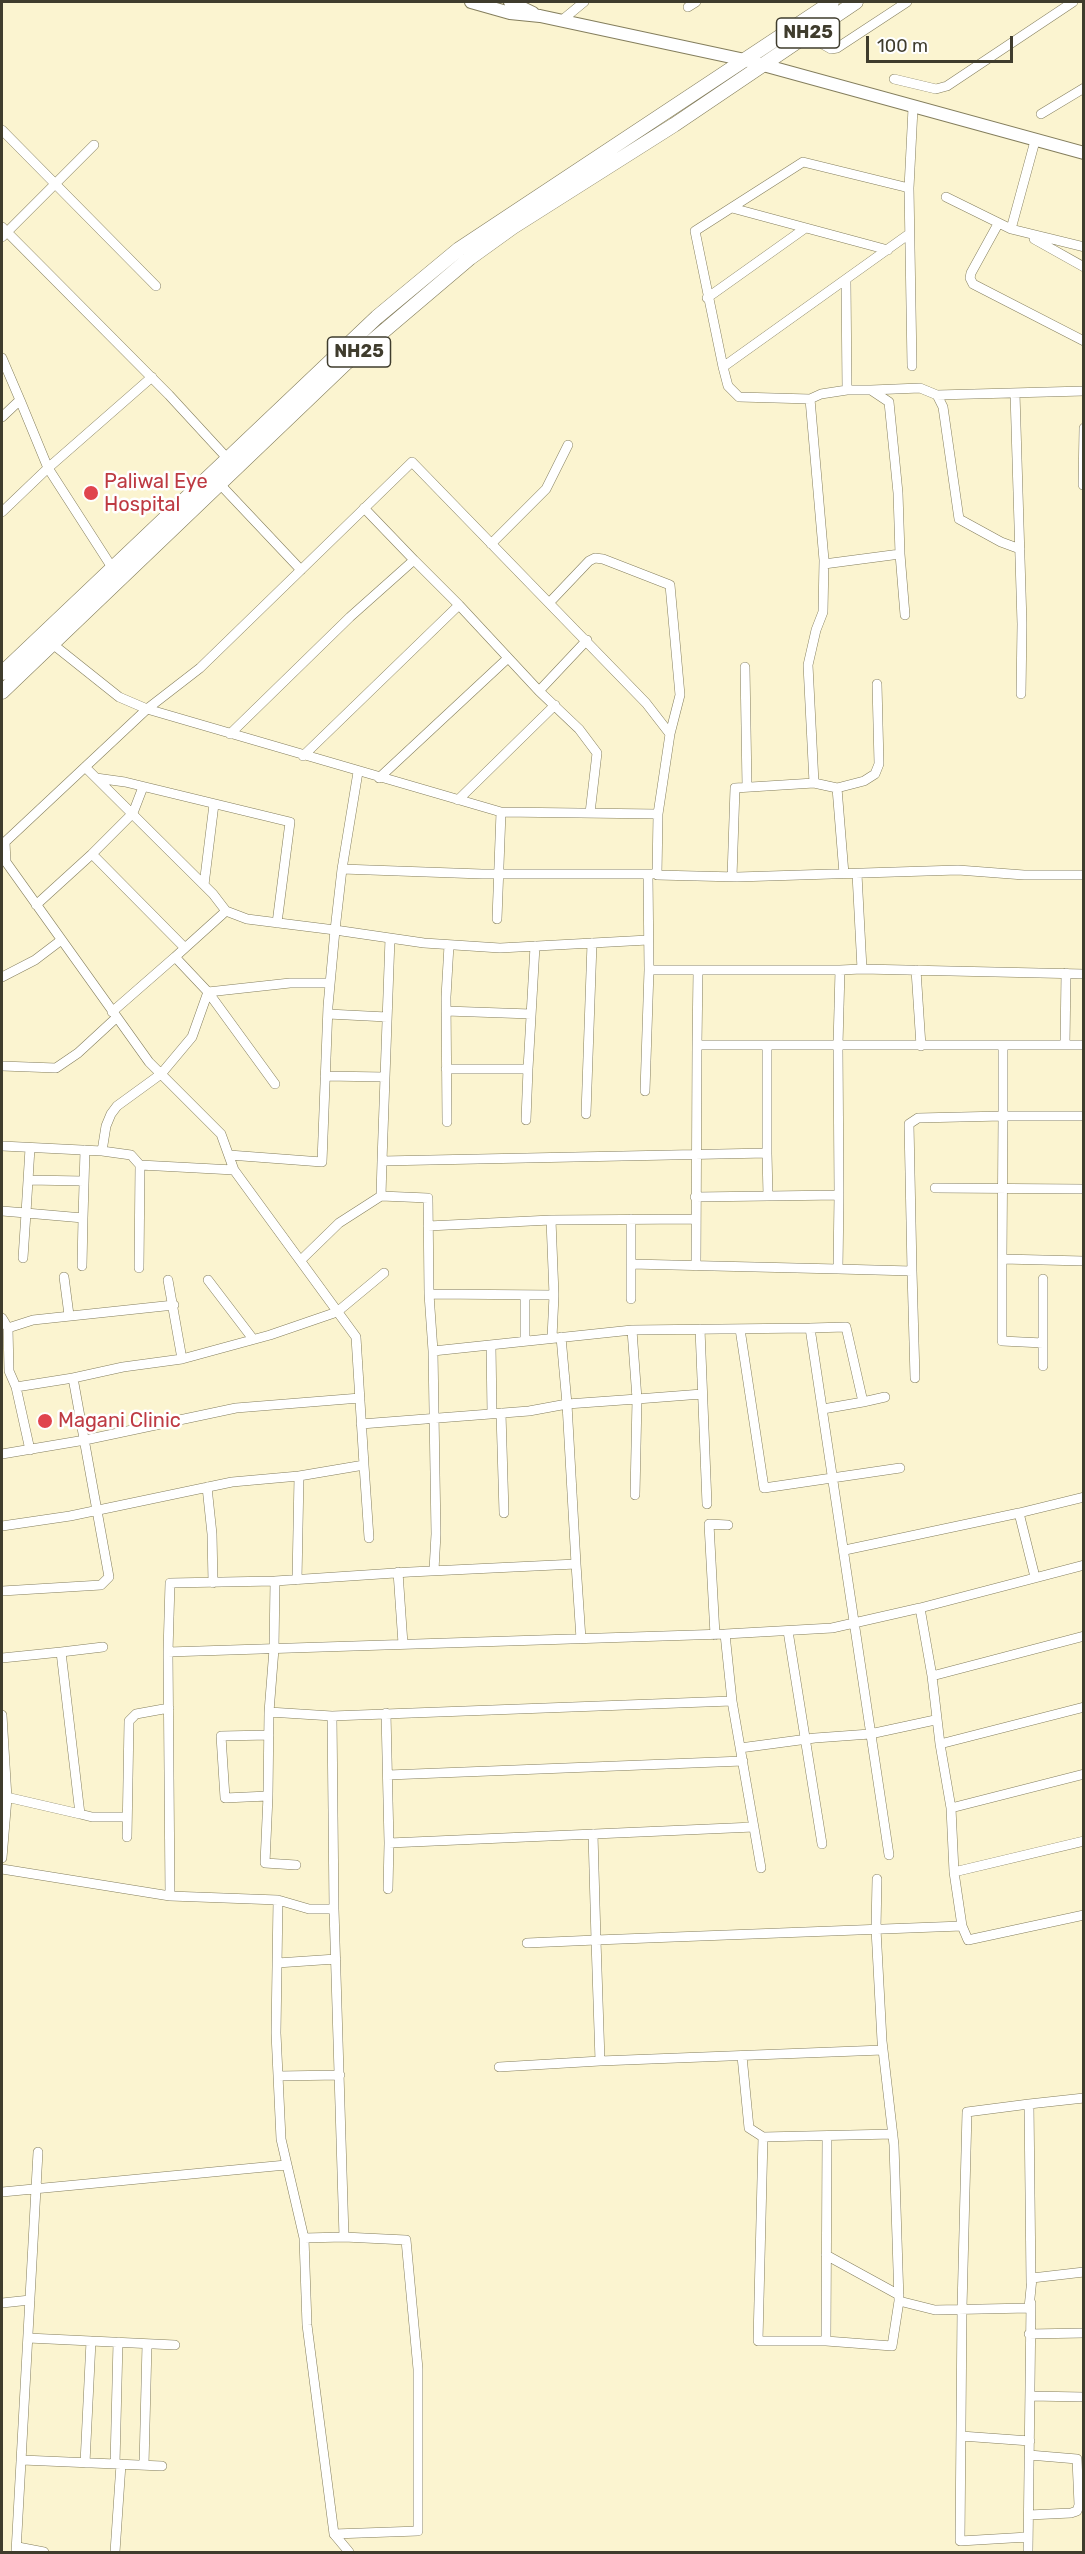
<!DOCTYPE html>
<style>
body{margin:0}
#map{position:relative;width:1085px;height:2554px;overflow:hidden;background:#fbf4d0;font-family:Rubik,sans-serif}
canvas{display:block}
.frame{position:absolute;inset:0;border:3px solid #3f3c2d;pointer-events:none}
.scale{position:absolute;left:866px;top:36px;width:147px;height:27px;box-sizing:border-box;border:3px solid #3f3c2d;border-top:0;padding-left:8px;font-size:18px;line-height:21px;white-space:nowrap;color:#3f3c2d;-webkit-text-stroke:4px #fff;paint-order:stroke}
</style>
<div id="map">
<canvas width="1085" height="2554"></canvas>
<div class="frame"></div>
<div class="scale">100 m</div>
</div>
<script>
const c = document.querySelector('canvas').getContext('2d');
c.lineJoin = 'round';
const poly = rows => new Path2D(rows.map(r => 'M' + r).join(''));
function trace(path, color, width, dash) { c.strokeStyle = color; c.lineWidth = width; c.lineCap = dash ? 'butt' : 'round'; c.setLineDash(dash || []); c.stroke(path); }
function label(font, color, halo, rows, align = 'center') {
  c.font = font + ' Rubik,sans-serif'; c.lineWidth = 5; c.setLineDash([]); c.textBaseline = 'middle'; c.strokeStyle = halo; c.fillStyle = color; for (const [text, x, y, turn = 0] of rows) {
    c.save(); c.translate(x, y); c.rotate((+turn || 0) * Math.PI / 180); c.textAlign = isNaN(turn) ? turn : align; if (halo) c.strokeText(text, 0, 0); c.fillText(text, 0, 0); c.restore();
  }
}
const street = poly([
 [688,7,696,2],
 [561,21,584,2],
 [813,30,824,45,831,49,837,48,907,2],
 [894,79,936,89,947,86,1073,2],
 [1041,114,1084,88],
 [2,130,156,286],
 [909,188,803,162,695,231,723,367,909,234],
 [946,197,1011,229,1084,247],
 [732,208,888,250],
 [998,224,971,273,970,278,973,284,1084,341],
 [2,227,169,395,227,458],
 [1011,229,1035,141],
 [2,237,94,145],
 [1034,239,1084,267],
 [846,281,847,390],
 [707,298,804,229],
 [2,358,20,400],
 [912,366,909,188,913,108],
 [723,367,728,386,739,397,810,399],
 [871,390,920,388,937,395,943,407,959,519,1001,542,1020,549],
 [1015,393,1022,624,1021,694],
 [937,395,1084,391],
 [2,417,20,400,48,468,2,512],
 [216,480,301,570],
 [1083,485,1084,428],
 [491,544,546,489,568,445],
 [900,554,905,615],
 [824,564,900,554,898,493,889,402,871,390,847,390,821,394,810,399,824,560,823,612,816,630,808,665,814,783,837,788,844,874],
 [113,569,48,468,152,377],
 [550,602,589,561,595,558,603,559,670,585,680,695,670,734],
 [459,605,539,691,587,640],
 [50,642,119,697,147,709,5,842,6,862,149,1062,221,1134,234,1170,356,1337,364,1465,299,1476,297,1580],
 [745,667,747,787],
 [539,691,579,729,597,753,590,813],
 [147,709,501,812,658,814,657,875,737,877,958,870,1024,875,1084,875],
 [147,709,200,668,412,462,646,703,670,734,658,814],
 [230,734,350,617,414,560,364,508],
 [303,756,459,605,414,560],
 [85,767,213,894,226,911],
 [358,772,342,869,482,874,648,874],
 [96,778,125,782,290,822,277,923],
 [379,778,508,658],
 [837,788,864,781,875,774,879,764,877,684],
 [458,800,555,705],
 [92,854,133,813,143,787],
 [342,869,335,930,424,943,500,948,648,940],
 [652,874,648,874,649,970,840,970],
 [857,874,862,969,840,970,838,1045,1084,1045],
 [732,877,735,788,814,783],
 [204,885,214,804],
 [36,905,92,854,185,948],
 [497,919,501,812],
 [175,957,226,911,247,919,335,930,328,1006,322,1162,229,1155],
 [862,969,1084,974],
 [916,970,921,1046],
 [2,977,35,960,60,941],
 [446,1011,531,1014],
 [112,1012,175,957,208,992,275,1084],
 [328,1014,387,1017],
 [697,1045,698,971],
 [1065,1045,1066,973],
 [2,1066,56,1068,78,1053,116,1018],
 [446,1069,528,1069,526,1120],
 [528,1069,535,946],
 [325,1076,385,1077],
 [645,1091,649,970],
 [586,1114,592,943],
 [1084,1116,1003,1116,1002,1259,1084,1261],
 [447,1122,446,997,449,945],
 [2,1146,102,1151],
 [382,1161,390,938],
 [140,1165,131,1155,102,1151,106,1126,111,1114,117,1106,161,1074,192,1037,208,992,290,983,330,983],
 [28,1180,84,1181],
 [935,1188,1084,1189],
 [839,1195,838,1269,912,1271,909,1124,918,1118,1003,1116,1003,1045],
 [381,1196,382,1161,767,1153,767,1045],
 [695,1197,768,1196],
 [2,1211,26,1213,30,1148],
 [631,1219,631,1299],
 [428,1226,551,1220],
 [23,1258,26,1213,83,1218,85,1150],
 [1002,1259,1002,1341,1043,1343,1043,1279],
 [301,1260,339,1223,381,1196,428,1198,429,1294],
 [631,1264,838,1269],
 [82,1266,83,1218],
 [696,1266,697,1045,838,1045,839,1195,768,1196,767,1153],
 [139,1268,140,1165,234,1170],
 [912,1271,915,1378],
 [64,1277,69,1315],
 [168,1280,182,1359,270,1335,337,1312,384,1273],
 [208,1280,253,1339],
 [554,1295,551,1220,696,1219],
 [2,1318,8,1328,9,1371,16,1387,30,1450],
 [8,1328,33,1320,174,1305],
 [810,1328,846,1327,863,1402,823,1409],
 [700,1329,707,1504],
 [740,1329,764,1488,900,1468],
 [525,1341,525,1295],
 [1043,1343,1043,1366],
 [491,1345,492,1414],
 [433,1351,429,1294,554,1295,552,1338],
 [16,1387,73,1378],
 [863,1402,885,1397],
 [501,1413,504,1513],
 [361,1424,529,1411,567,1404,561,1337],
 [2,1454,85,1440,236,1408,360,1398],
 [364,1465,369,1538],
 [207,1487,212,1534,213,1583],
 [635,1495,637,1399,702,1394],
 [2,1526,70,1516,232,1482,299,1476],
 [845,1550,1019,1513],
 [576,1564,581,1639],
 [434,1570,436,1534,433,1351,632,1330],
 [398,1572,403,1644],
 [1035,1577,1019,1513,1084,1497],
 [2,1591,101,1585,109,1577,73,1378,123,1367,182,1359],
 [920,1608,1084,1565],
 [788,1631,822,1844],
 [715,1635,709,1524,728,1525],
 [61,1652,103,1647],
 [168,1652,170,1583,275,1581],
 [2,1658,61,1652,80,1814,2,1796],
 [932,1676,1084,1636],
 [732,1701,761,1868],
 [269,1712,268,1796,265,1863,296,1865],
 [386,1713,389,1843,754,1827],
 [2,1715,7,1798,2,1858],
 [332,1716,732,1701,725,1634],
 [940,1744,951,1808,954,1872,1084,1841],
 [740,1748,815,1738,870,1734,935,1720],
 [388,1775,743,1761],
 [268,1796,225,1798,221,1736,269,1735],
 [951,1808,1084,1774],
 [80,1814,92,1817,127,1817],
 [593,1834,596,1940,962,1926],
 [127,1837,129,1721,136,1714,169,1708],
 [2,1869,170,1896,168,1652,725,1634,832,1628,920,1608,932,1676,940,1744,1084,1707],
 [954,1872,962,1926,968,1940,1084,1915],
 [877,1879,876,1929,882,2041,894,2145,899,2301,935,2310,1029,2308,1032,2278,1084,2272],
 [388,1889,389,1843],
 [170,1896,278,1900,309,1909,334,1909,332,1716,269,1712,274,1649,275,1581,410,1572,576,1564,567,1404,637,1399,632,1330,810,1328,889,1855],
 [278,1900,276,2033,281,2139,304,2238,307,2325,334,2534,418,2531,418,2369,406,2240,344,2237,334,1909],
 [277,1963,336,1959],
 [742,2056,749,2128,763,2137,893,2134],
 [600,2061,883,2050],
 [499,2067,600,2061,596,1940,527,1943],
 [278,2076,340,2075],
 [763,2137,758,2341,826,2341,827,2136],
 [2,2192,286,2165],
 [304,2238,344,2237],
 [826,2255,899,2295],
 [1031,2283,1029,2104,1084,2098],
 [2,2303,30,2300],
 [1029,2334,1084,2333],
 [28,2338,175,2345],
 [826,2341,892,2346,899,2301],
 [1030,2396,1084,2397],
 [961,2436,1030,2441],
 [22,2460,162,2466],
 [85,2463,91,2341],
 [115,2464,118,2342],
 [144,2465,147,2344],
 [1029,2515,1071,2513,1077,2511,1079,2505,1077,2459,1029,2455],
 [334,2534,349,2552],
 [1028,2537,960,2541,962,2308,967,2112,1029,2104],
 [18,2547,44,2552],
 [16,2552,38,2152],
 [115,2552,121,2464],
 [1028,2552,1031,2303]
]);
const secondary = poly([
 [471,2,510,13,540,16,745,60,1084,153],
 [510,2,533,13]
]);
const primary = poly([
 [2,673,377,317,459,249,832,2],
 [2,692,345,364,470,258,513,227,674,125,856,2]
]);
const markers = [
 [91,493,8,"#e0444e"],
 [45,1421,8,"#e0444e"]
];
const shields = [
 [808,33,63],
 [359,352,63]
];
const shieldNames = [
 ["NH25",808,33],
 ["NH25",359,352]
];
const healthNames = [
 ["Paliwal Eye",104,482],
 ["Hospital",104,505],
 ["Magani Clinic",58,1421]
];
trace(street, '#847e5d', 10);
trace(secondary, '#847e5d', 14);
trace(primary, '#847e5d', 15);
trace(street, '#fff', 9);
trace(secondary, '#fff', 12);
trace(primary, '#fff', 14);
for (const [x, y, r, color] of markers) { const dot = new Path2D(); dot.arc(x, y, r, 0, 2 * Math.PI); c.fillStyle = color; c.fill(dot); trace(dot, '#fff', 2); }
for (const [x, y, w] of shields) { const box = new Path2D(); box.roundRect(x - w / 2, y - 15, w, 30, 4.5); c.fillStyle = '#fff'; c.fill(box); trace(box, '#3f3c2d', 1.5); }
label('bold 18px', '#3f3c2d', null, shieldNames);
label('20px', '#be3a42', '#fff', healthNames, 'left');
</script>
